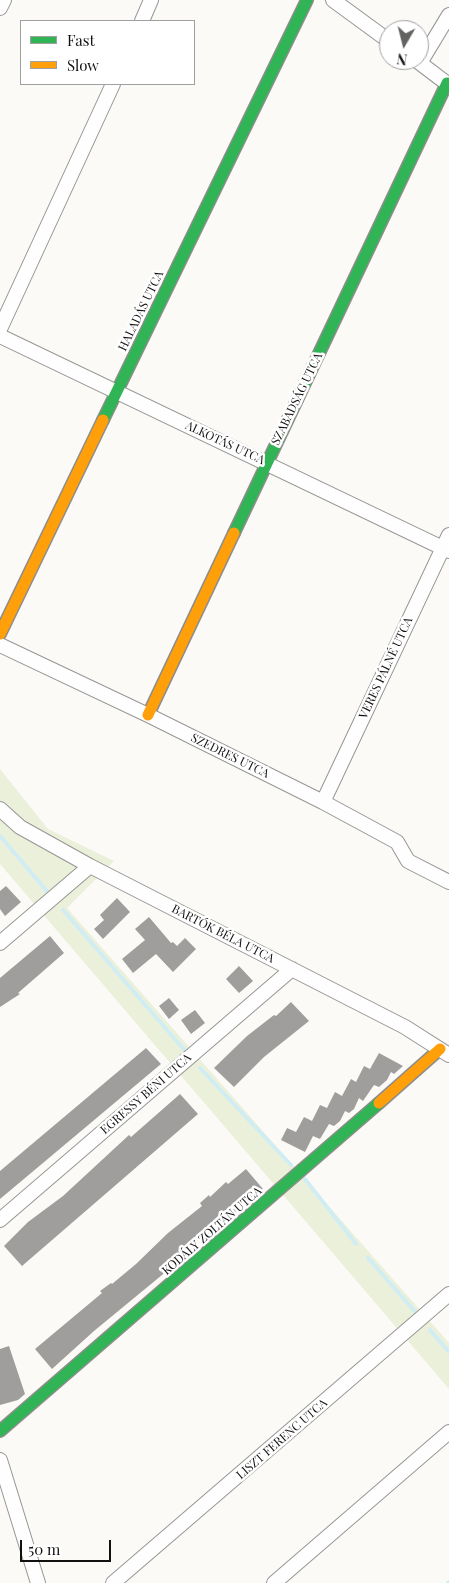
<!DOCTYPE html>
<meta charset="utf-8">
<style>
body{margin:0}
#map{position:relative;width:449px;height:1583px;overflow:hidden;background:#fcfaf7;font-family:"Playfair Display",serif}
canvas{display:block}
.legend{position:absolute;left:20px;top:20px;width:175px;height:65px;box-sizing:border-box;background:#fff;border:1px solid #a0a0a0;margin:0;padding:6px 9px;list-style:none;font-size:15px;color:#111}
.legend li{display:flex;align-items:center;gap:10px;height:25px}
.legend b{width:25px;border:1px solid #a0a0a0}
.north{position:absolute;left:379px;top:20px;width:50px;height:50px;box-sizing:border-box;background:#fff;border:1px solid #a0a0a0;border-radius:50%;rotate:188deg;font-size:14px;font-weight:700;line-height:20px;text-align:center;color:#111}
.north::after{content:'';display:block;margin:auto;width:18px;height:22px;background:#636362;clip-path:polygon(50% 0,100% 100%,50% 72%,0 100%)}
.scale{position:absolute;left:20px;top:1540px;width:91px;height:22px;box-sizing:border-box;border:2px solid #111;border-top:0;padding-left:6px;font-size:15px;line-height:18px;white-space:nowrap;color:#111;-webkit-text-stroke:4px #fff;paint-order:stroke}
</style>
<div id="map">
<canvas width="449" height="1583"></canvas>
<ul class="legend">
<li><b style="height:6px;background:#30b455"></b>Fast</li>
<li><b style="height:6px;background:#ff9f0a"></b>Slow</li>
</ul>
<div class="north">N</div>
<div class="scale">50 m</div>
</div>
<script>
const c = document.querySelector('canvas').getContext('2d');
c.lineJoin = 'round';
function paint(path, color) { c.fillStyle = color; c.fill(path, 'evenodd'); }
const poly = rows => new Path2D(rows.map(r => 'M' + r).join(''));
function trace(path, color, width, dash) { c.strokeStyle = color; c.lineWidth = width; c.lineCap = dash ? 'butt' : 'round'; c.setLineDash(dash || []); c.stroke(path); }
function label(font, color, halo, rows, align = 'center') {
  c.font = font + ' "Playfair Display",serif'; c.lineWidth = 5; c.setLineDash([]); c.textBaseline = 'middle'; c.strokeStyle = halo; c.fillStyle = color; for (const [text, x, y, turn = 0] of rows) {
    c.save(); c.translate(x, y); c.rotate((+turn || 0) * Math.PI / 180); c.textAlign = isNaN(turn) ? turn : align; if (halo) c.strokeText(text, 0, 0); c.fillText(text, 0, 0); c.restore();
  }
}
const green = poly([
 [0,769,48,829,114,861,67,908,449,1343,449,1389,0,864]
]);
const stream = poly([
 [0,836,51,896],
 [63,910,187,1053],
 [200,1068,291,1165],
 [305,1179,356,1244],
 [368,1258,418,1315],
 [430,1330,449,1352],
 [448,1583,449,1582]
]);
const building = poly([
 [6,886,21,902,5,916,0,909,0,891],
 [117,898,130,912,103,939,94,929,104,920,100,915],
 [149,917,171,943,173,942,177,946,185,938,196,949,173,972,156,954,133,973,122,959,145,940,135,929],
 [50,936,64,953,18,993,20,994,0,1007,0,978],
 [239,966,253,981,239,993,226,979],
 [169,998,179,1010,169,1019,159,1006],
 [291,1002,309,1021,264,1057,234,1087,214,1068,247,1036,274,1015,276,1016],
 [195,1010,205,1023,191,1034,181,1020],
 [146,1048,161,1064,0,1199,0,1171],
 [379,1053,403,1066,394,1074,391,1072,387,1080,379,1087,374,1085,363,1101,359,1098,354,1109,349,1113,345,1111,340,1121,334,1126,329,1124,320,1139,313,1136,305,1152,281,1140,287,1128,296,1132,304,1117,312,1121,320,1105,327,1108,335,1092,342,1096,351,1079,356,1082,364,1066,370,1069],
 [180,1094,198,1114,22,1266,4,1246,28,1222,63,1196,129,1135,131,1137],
 [246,1169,263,1189,203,1240,201,1238,176,1258,179,1261,94,1331,52,1369,35,1349,102,1293,100,1291,111,1283,112,1284,136,1264,168,1233,202,1206,200,1203,209,1195,210,1197,226,1182,228,1184],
 [9,1346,25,1394,18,1400,0,1405,0,1349]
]);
const street = poly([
 [333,0,389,41],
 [0,8,4,0],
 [142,21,151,0],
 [416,60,449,85],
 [420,63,449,15],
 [0,329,113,84],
 [0,336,449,551],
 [0,645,148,715,323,802,397,842,408,861,449,882],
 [323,802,449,535],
 [0,809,20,827,90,866,405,1027,449,1055],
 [0,943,90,866],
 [0,1220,292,969],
 [0,1460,38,1583],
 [113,1583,449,1294],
 [274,1583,449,1432]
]);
const fast = poly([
 [103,420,307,0],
 [234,533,447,83],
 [0,1431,379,1103]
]);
const slow = poly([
 [0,634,103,420],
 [148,715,234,533],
 [379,1103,440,1049]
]);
const streetNames = [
 ["HALADÁS UTCA",141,311,-64],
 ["SZABADSÁG UTCA",297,399,-64],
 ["ALKOTÁS UTCA",225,443,25],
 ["VERES PÁLNÉ UTCA",386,668,-65],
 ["SZEDRES UTCA",230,756,26],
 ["BARTÓK BÉLA UTCA",223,934,27],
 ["EGRESSY BÉNI UTCA",146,1094,-41],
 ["KODÁLY ZOLTÁN UTCA",212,1231,-41],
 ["LISZT FERENC UTCA",282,1439,-41]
];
paint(green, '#eaf0d9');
trace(stream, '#d1edf4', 4);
paint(building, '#a09e9c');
trace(street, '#979695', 16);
trace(fast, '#8d8d8b', 14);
trace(slow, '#8d8d8b', 14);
trace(street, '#fffefe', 14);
trace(fast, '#30b455', 11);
trace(slow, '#ff9f0a', 11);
label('12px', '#111', '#fff', streetNames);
</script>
